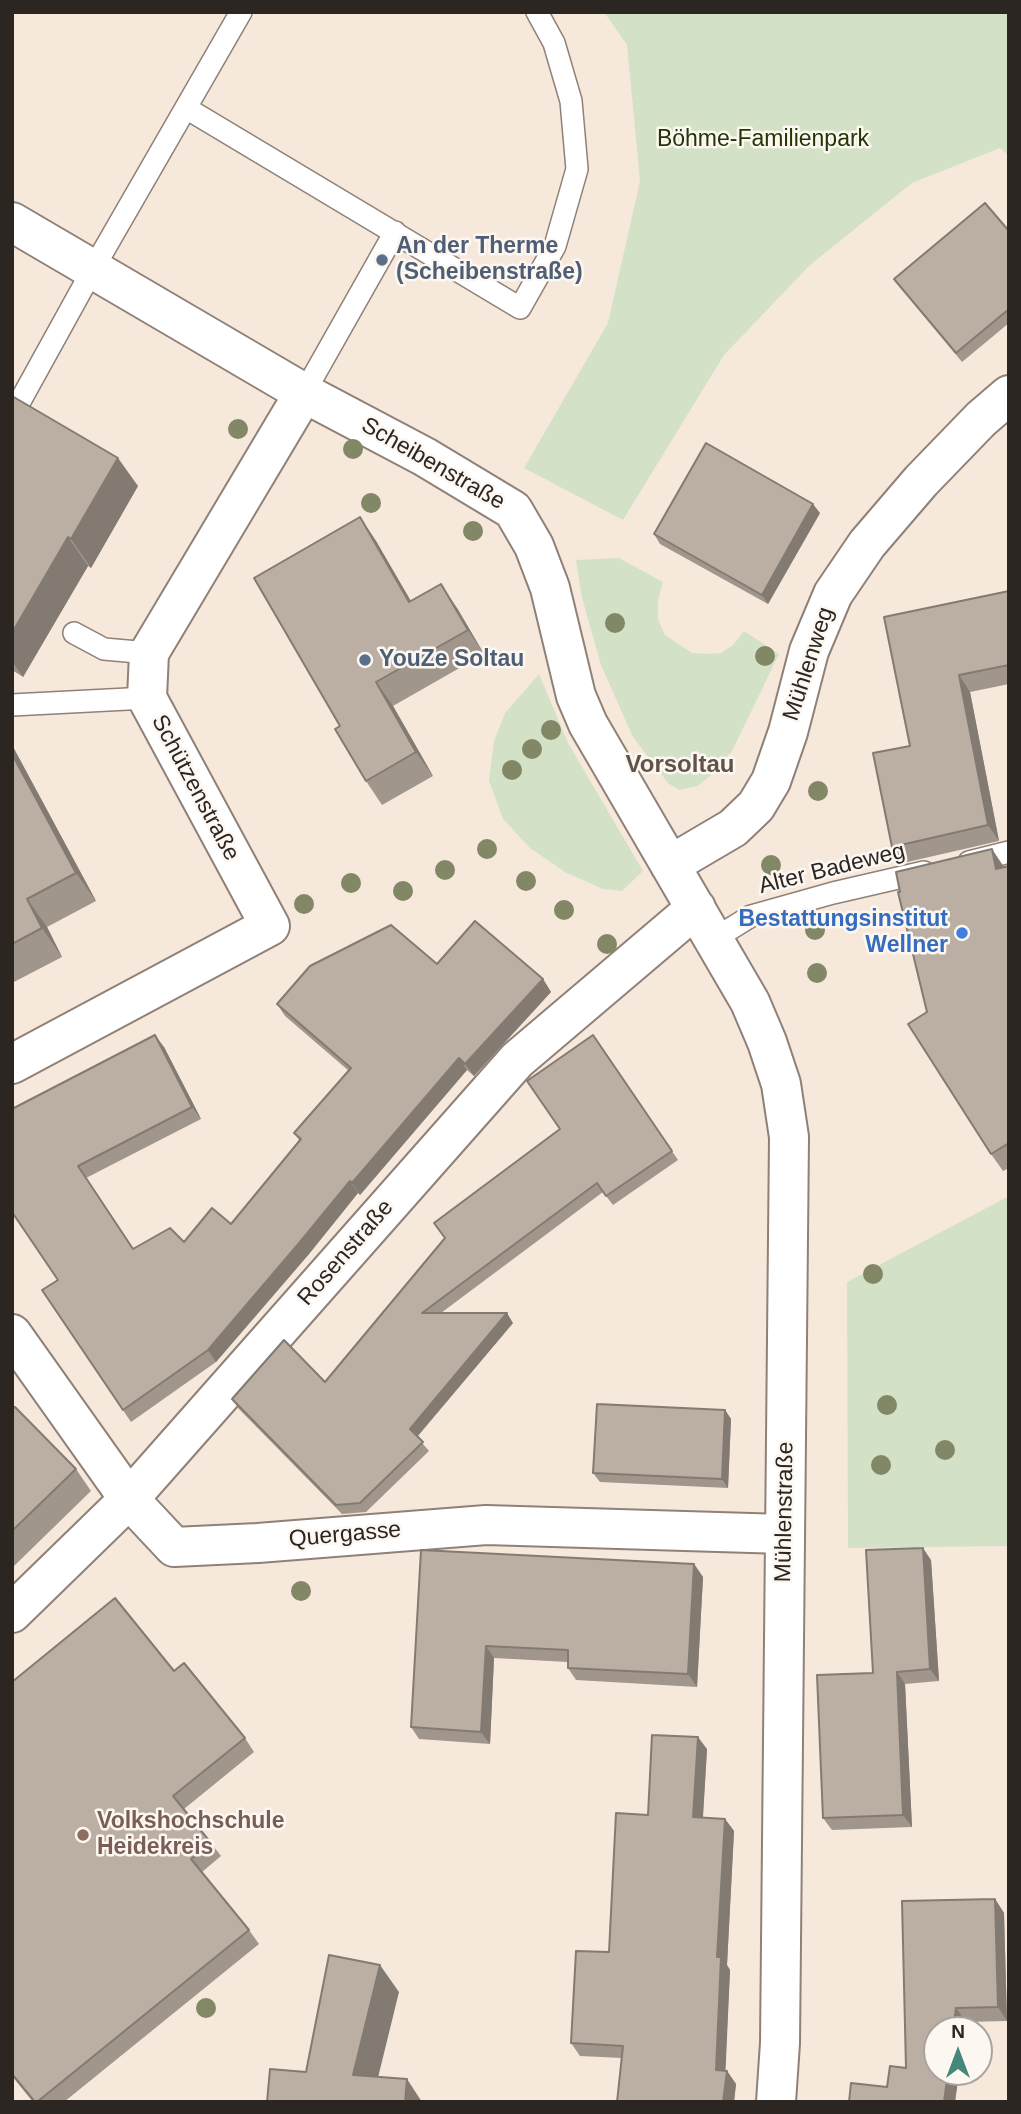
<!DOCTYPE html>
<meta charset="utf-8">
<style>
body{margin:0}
#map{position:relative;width:1021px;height:2114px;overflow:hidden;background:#f7e8dc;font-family:Arial,sans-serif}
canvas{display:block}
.frame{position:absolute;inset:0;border:14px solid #2c2622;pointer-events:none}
.north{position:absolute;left:923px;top:2016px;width:70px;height:70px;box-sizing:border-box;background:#fdf7f2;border:2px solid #a9a39f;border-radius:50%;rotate:0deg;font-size:19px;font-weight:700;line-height:28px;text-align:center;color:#2c2622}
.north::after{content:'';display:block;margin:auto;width:24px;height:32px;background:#45887a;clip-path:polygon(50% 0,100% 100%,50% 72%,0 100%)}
</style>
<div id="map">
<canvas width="1021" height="2114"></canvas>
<div class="frame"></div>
<div class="north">N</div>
</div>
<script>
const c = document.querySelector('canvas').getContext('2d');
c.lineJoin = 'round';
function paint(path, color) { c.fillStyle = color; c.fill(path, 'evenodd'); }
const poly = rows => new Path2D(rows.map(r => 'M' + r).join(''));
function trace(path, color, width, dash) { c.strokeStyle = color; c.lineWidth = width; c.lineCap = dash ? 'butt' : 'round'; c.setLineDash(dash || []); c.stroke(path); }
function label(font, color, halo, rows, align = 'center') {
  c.font = font + ' Arial,sans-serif'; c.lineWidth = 5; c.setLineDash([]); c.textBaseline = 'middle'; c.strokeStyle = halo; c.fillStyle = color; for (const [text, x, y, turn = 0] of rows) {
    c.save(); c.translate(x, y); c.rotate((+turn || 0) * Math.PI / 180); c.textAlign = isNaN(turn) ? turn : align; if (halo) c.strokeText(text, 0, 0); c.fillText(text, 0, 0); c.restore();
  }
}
const green = poly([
 [604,12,1009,12,1009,156,1000,148,912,183,810,265,724,355,623,520,524,468,608,323,640,181,627,45],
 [619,558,663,582,658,600,658,619,665,635,692,653,707,654,721,653,733,645,744,631,779,654,732,751,711,775,698,786,679,790,668,783,633,737,601,665,582,598,576,560],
 [539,674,568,743,643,871,622,891,603,889,565,872,530,848,503,819,489,781,494,741,505,713],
 [1009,1196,1009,1546,848,1548,847,1282]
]);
const lane = poly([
 [186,108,520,308,555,246,577,169,571,101,554,43,537,12],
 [304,393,395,232],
 [13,414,93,269,241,12],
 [74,633,104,649,149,653],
 [12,705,147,698],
 [969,862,1009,852],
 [714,939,751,916,833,893,924,872]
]);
const street = poly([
 [12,222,304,393,425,457,513,510,534,546,550,588,576,696,588,724,729,966,750,1002,767,1042,781,1084,789,1137,780,2043,776,2102],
 [670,865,733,828,756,806,771,781,788,732,809,651,833,594,867,544,921,481,981,419,1009,395],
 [12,1064,270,926,147,698,149,653,304,393],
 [12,1334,129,1499,174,1547,258,1543,486,1525,784,1534],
 [12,1613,129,1499,517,1060,696,908]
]);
const trees = [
 [238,429],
 [353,449],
 [371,503],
 [473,531],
 [615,623],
 [765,656],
 [551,730],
 [532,749],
 [512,770],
 [818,791],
 [487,849],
 [771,865],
 [445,870],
 [526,881],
 [351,883],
 [403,891],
 [304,904],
 [564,910],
 [815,930],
 [607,944],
 [817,973],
 [873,1274],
 [887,1405],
 [945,1450],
 [881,1465],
 [301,1591],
 [206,2008]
];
const wall = poly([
 [1009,231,1009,323,962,362,894,279],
 [12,396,138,486,91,568,88,566,23,677,12,670],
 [820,513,768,604,660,544,654,534],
 [360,517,376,541,411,601,457,608,484,654,393,706,433,776,382,805,366,781,340,726],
 [1009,591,1009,684,970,692,999,841,903,863,892,847,910,746],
 [12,745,96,901,47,927,62,957,12,983],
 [1009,866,1009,1168,1003,1171,991,1154,927,1012,1004,867],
 [437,964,543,979,551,992,474,1076,467,1070,360,1195,358,1193,309,1254,216,1362,131,1422,42,1290,58,1280,12,1212,164,1047,201,1119,86,1178,133,1248,184,1242,231,1224,299,1140,294,1133,349,1071,285,1016,277,1004],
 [593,1035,678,1160,613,1205,603,1192,441,1313,513,1323,417,1437,429,1451,366,1512,342,1514,238,1408,232,1399,325,1382,560,1129],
 [12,1409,76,1469,91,1491,12,1568],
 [725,1410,731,1419,728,1488,600,1482,593,1473],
 [421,1550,694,1564,703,1577,697,1687,576,1680,568,1668,568,1662,494,1658,490,1744,419,1739,411,1727],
 [931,1560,939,1681,905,1684,912,1827,832,1830,823,1818,873,1673],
 [174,1671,245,1738,254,1752,184,1809,211,1843,221,1856,202,1872,249,1930,259,1944,64,2102,33,2102,12,2076,12,1682],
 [707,1749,703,1818,725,1819,734,1831,727,1965,730,1970,725,2071,727,2071,736,2084,734,2102,617,2102,622,2058,580,2056,571,2043,609,1952,648,1815],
 [995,1899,1004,1913,1007,2021,966,2022,955,2102,849,2102,887,2087,906,2068]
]);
const shadedWall = poly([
 [118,458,138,486,91,568,71,539],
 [813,504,820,513,768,604,762,595],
 [360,517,376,541,425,626,409,602],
 [68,537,88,566,23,677,12,661,12,633],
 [441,584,457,608,484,654,468,630],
 [959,675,970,692,999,841,988,825],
 [376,682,393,706,433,776,416,752],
 [12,745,96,901,76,873,12,754],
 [992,849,1004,867,996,869],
 [27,899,47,927,62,957,42,928],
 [543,979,551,992,474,1076,465,1064],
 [155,1035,164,1047,201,1119,192,1107],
 [459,1058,467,1070,360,1195,352,1183],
 [350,1181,358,1193,309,1254,216,1362,208,1350],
 [507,1313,513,1323,416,1438,410,1429],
 [725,1410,731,1419,728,1488,722,1479],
 [923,1548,931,1560,939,1681,930,1669],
 [694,1564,703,1577,697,1687,688,1674],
 [486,1646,494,1658,490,1744,481,1732],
 [897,1672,905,1684,912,1827,903,1815],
 [698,1737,707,1749,702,1830,693,1817],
 [725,1819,734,1831,727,1965,730,1970,725,2082,716,2070,717,1957],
 [995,1899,1004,1913,1007,2021,998,2007],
 [380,1965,399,1992,372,2102,353,2075],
 [956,2008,966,2022,965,2030,953,2030],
 [727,2071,736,2084,734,2102,723,2102],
 [948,2072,959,2072,955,2102,944,2102],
 [407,2079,422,2102,405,2102]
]);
const building = poly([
 [985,203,1009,231,1009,309,956,353,894,279,985,203],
 [12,396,118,458,71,539,68,537,12,633,12,396],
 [706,443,813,504,762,595,654,534,706,443],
 [360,517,409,602,441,584,468,630,376,682,416,752,366,781,335,729,340,726,254,578,360,517],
 [1009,591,1009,665,959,675,988,825,892,847,873,753,910,746,884,617,1009,591],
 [12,754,76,873,27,899,42,928,12,944,12,754],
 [992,849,996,869,1009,866,1009,1143,991,1154,908,1024,927,1012,898,892,900,892,896,872,992,849],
 [475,921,543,979,465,1064,459,1058,352,1183,350,1181,300,1242,208,1350,123,1410,42,1290,58,1280,12,1212,12,1109,155,1035,192,1107,78,1166,133,1249,170,1228,184,1242,212,1208,231,1224,301,1139,294,1133,351,1068,277,1004,310,966,391,925,437,964,475,921],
 [593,1035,672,1151,606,1196,597,1183,422,1313,507,1313,410,1429,423,1442,360,1503,336,1505,232,1399,284,1340,325,1382,445,1238,434,1223,560,1129,527,1081,593,1035],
 [597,1404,725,1410,722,1479,593,1473,597,1404],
 [15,1407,76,1469,12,1531,12,1409,15,1407],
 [923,1548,930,1669,897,1672,903,1815,823,1818,817,1675,873,1673,866,1550,923,1548],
 [421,1550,694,1564,688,1674,568,1668,568,1650,486,1646,481,1732,411,1727,421,1550],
 [115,1598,174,1671,184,1663,245,1738,173,1796,211,1843,191,1859,249,1930,37,2102,35,2102,12,2074,12,1682,115,1598],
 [652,1735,698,1737,693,1817,725,1819,717,1957,721,1957,716,2070,727,2071,723,2102,617,2102,623,2046,571,2043,576,1951,609,1952,616,1813,648,1815,652,1735],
 [995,1899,998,2007,956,2008,953,2030,937,2030,937,2072,948,2072,944,2102,849,2102,851,2083,887,2087,890,2066,906,2068,902,1901,995,1899],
 [329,1955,380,1965,353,2075,407,2079,405,2102,267,2102,270,2069,306,2072,329,1955]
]);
const markers = [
 [382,260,7,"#5c6f8a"],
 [365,660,7,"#5c6f8a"],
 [962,933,7,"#3f7fe0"],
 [83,1835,7,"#8d6e63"]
];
const parkNames = [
 ["Böhme-Familienpark",763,140]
];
const serviceNames = [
 ["An der Therme",396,247],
 ["(Scheibenstraße)",396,273],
 ["YouZe Soltau",379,660]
];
const streetNames = [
 ["Scheibenstraße",433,464,30],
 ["Mühlenweg",809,664,-72],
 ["Schützenstraße",195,788,62],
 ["Alter Badeweg",832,869,-14],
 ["Rosenstraße",346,1253,-49],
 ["Mühlenstraße",785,1512,-89],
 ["Quergasse",345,1535,-5]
];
const shopNames = [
 ["Bestattungsinstitut",948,920],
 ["Wellner",948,946]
];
const educationNames = [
 ["Volkshochschule",97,1822],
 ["Heidekreis",97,1848]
];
const neighbourhoodNames = [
 ["Vorsoltau",680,765]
];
paint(green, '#d3e2c6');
trace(lane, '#8f8177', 24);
trace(street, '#8f8177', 42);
trace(lane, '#fff', 21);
trace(street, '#fff', 38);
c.fillStyle = '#828766';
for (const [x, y] of trees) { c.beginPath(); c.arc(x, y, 10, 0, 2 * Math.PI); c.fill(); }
paint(wall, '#a1968c');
paint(shadedWall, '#837a72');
paint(building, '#bbafa3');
trace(building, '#837a72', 2);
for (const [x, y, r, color] of markers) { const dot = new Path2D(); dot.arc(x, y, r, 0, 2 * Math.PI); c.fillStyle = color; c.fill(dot); trace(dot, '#fdf7f2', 2.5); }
label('23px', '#223705', '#fdf7f2', parkNames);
label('bold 23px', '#4e5e75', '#fdf7f2', serviceNames, 'left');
label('23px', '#2c2622', '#fdf7f2', streetNames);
label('bold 23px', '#366cbe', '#fdf7f2', shopNames, 'right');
label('bold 23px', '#785e54', '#fdf7f2', educationNames, 'left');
label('bold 24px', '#60534a', '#fdf7f2', neighbourhoodNames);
</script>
